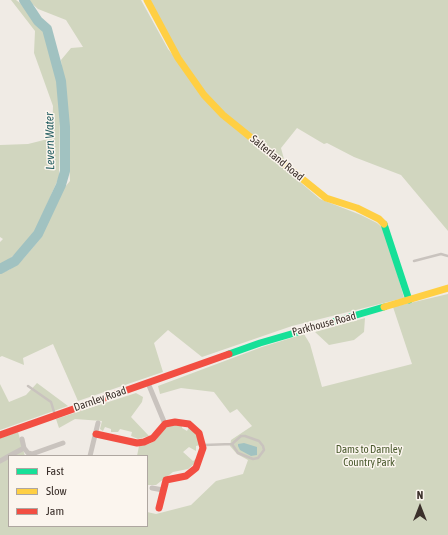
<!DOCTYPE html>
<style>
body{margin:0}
#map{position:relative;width:448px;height:535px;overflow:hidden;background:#f0ebe5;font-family:"Asap Condensed",sans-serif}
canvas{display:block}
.legend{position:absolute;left:8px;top:455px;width:140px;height:72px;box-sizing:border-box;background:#fbf5ee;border:1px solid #aea6a0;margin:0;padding:5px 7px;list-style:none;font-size:12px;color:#3b302b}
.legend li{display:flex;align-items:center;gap:8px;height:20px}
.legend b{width:20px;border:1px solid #aea6a0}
.north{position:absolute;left:400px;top:487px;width:40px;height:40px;-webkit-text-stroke:3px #fbf5ee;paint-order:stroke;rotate:0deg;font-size:11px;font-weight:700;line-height:16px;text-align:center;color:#3b302b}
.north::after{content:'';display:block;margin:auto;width:14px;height:18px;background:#3b302b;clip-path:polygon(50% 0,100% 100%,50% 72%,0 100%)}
</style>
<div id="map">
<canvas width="448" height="535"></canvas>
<ul class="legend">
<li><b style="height:5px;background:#16e098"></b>Fast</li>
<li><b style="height:5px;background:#ffcf43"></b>Slow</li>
<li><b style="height:5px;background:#f24e42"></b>Jam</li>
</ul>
<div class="north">N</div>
</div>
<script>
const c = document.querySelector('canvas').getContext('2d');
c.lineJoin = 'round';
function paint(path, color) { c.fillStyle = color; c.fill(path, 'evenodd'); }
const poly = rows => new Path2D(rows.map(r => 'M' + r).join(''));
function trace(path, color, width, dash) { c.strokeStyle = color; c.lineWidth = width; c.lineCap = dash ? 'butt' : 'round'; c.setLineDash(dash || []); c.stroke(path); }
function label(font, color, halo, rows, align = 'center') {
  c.font = font + ' "Asap Condensed",sans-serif'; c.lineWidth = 3; c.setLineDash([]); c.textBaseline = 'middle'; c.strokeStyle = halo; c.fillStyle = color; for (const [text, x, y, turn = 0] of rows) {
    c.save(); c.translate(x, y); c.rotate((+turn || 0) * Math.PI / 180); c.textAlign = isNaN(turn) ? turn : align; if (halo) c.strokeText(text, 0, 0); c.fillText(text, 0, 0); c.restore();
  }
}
const green = poly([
 [11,0,16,0,20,3,43,30,57,78,60,112,59,177,34,234,24,246,6,262,0,265,0,242,3,239,0,237,0,145,28,144,52,138,53,106,34,53,35,31],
 [28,0,141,0,168,49,220,114,320,199,361,215,377,223,385,230,404,298,292,326,202,357,168,330,154,343,163,372,78,401,53,344,23,358,24,365,2,356,0,357,0,273,9,270,23,259,41,238,60,193,70,181,67,113,61,60,71,48,83,47,66,20,38,9],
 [150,0,448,0,448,231,401,175,354,157,327,143,324,144,297,128,281,148,285,163,218,108,185,66],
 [448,294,448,535,0,535,0,438,18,432,25,456,9,456,9,526,147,526,147,512,156,514,191,505,216,481,243,474,248,460,237,454,230,446,231,440,252,426,237,409,230,413,214,392,181,388,160,394,158,386,262,347,304,334,310,344,322,387,412,364,393,307],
 [365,318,364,332,354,340,329,345,315,332],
 [37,383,68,406,0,430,0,384,9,402,26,395],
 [136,393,143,397,142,402,131,417,149,436,145,437,138,439,131,436,132,432,120,429,118,432,111,432,111,429,105,427,103,431,100,429,102,421,75,419,59,428,56,419],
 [176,424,182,425,182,428,187,431,189,427,199,437,200,445,196,446,196,451,189,447,183,452,193,461,197,458,194,464,188,469,173,472,156,485,147,485,147,456,137,456,139,446,149,444,156,440,166,426]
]);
const water = poly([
 [244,443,257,447,257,455,251,456,240,450,238,446,238,444]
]);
const river = poly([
 [0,269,15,261,38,234,61,185,65,171,65,127,61,81,47,29,38,21,24,0]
]);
const lane = poly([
 [414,261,441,254,448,256],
 [28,386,51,402,55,415],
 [204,445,232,444,241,436,245,436,259,441,263,446,264,450,258,458,253,459,238,453,232,444]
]);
const street = poly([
 [148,383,165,424],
 [22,439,24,448],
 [9,456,24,448,28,453,32,454,63,443],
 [90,456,98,423],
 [0,461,9,456],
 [152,488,163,490]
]);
const fast = poly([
 [384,224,409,300],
 [229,354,260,343,384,307]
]);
const slow = poly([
 [147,0,178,58,204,95,223,115,326,198,357,208,379,219,384,224],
 [384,307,448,288]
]);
const jam = poly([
 [96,434,137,443,144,442,153,438,165,424,175,422,189,424,199,433,203,448,196,468,186,476,166,480,159,508],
 [0,435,229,354]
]);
const streetNames = [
 ["Salterland Road",277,158,39],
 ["Parkhouse Road",324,324,-15],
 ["Darnley Road",100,399,-19]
];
const parkNames = [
 ["Dams to Darnley",369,450],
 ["Country Park",369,463]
];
const waterNames = [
 ["Levern Water",50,141,-91]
];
paint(green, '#d1d6bf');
paint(water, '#a1c2c1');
trace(river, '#a1c2c1', 10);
trace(lane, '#c9c3be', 2.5);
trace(street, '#c9c3be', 5);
trace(fast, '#16e098', 7);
trace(slow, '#ffcf43', 7);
trace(jam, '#f24e42', 7);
label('11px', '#3b302b', '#fbf5ee', streetNames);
label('11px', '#4a5a2e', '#fbf5ee', parkNames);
label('italic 12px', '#1f5a5e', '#fbf5ee', waterNames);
</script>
